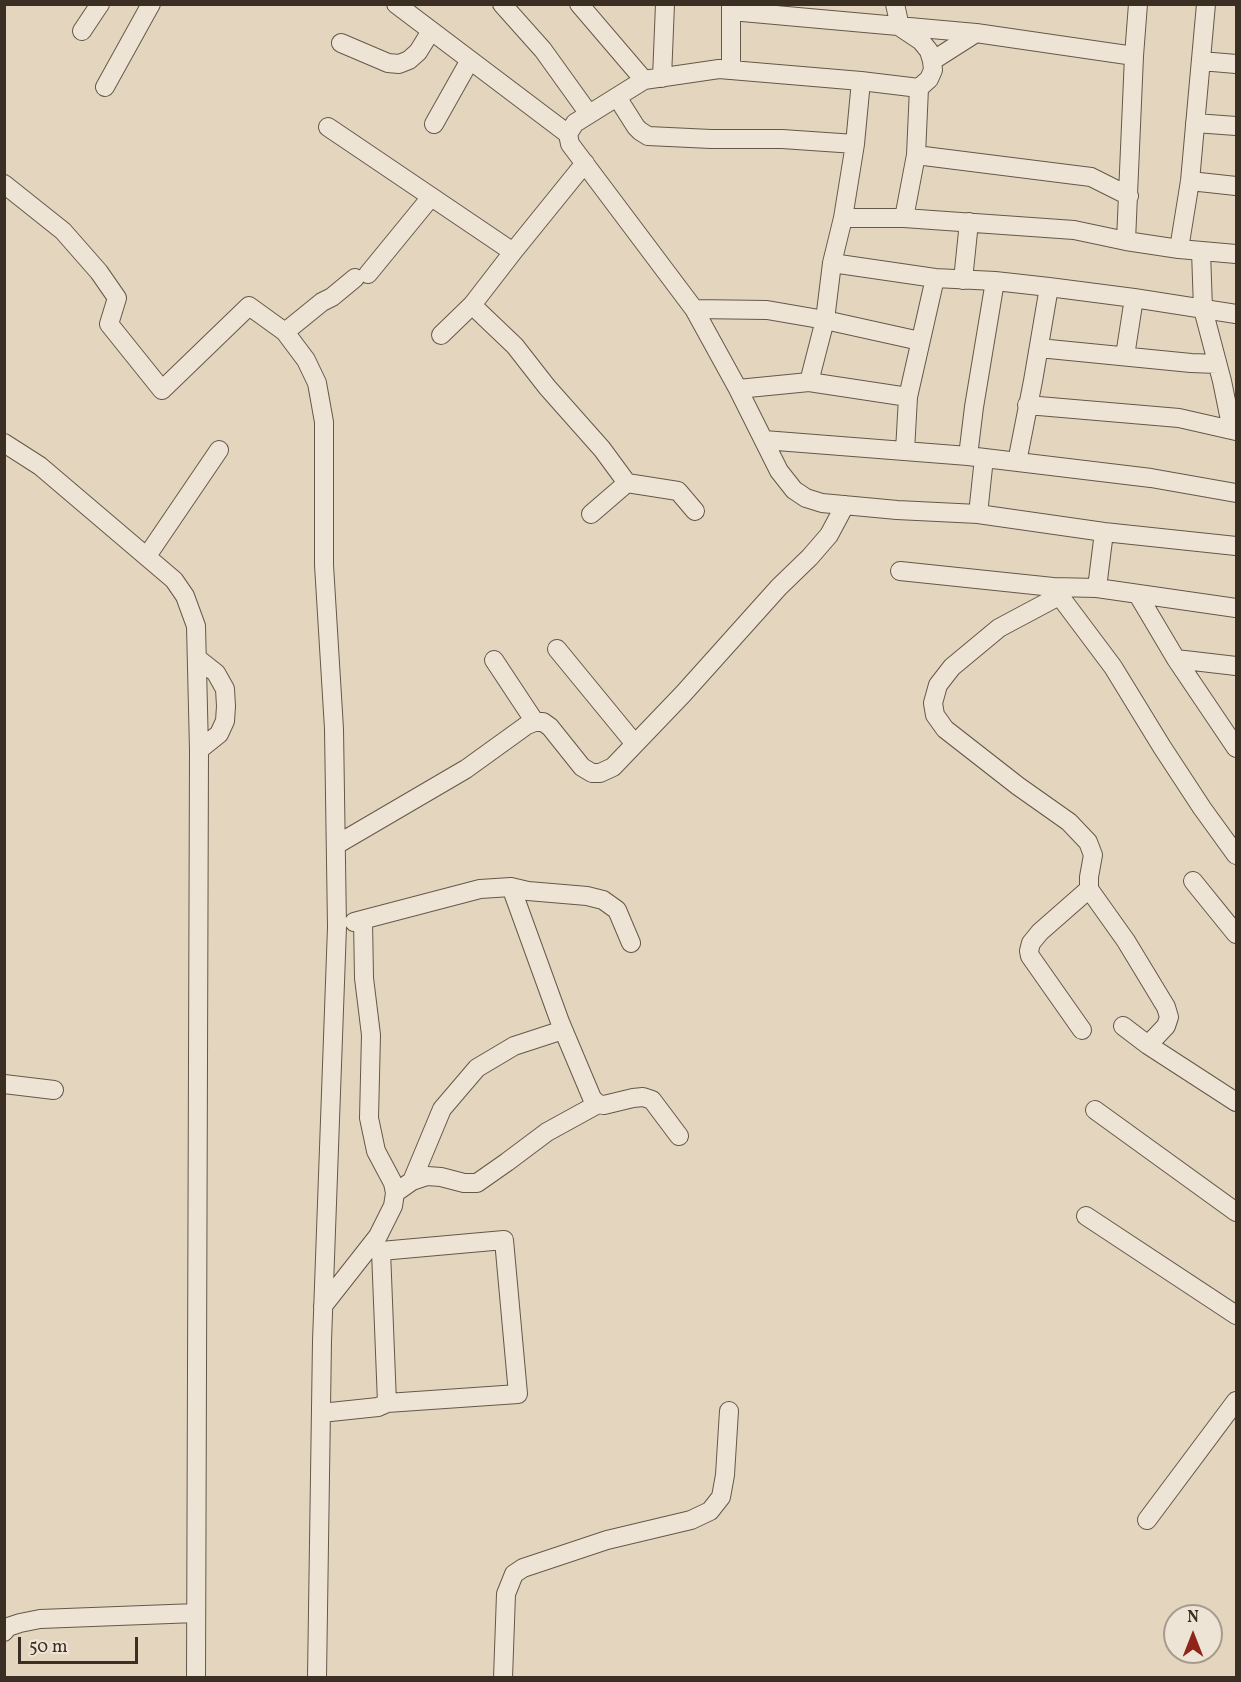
<!DOCTYPE html>
<style>
body{margin:0}
#map{position:relative;width:1241px;height:1682px;overflow:hidden;background:#e4d6be;font-family:Vollkorn,serif}
canvas{display:block}
.frame{position:absolute;inset:0;border:6px solid #3b2e22;pointer-events:none}
.north{position:absolute;left:1163px;top:1604px;width:60px;height:60px;box-sizing:border-box;background:#ede4d5;border:2px solid #a69b8d;border-radius:50%;rotate:0deg;font-size:16px;font-weight:700;line-height:24px;text-align:center;color:#3b2e22}
.north::after{content:'';display:block;margin:auto;width:21px;height:27px;background:#8f2418;clip-path:polygon(50% 0,100% 100%,50% 72%,0 100%)}
.scale{position:absolute;left:18px;top:1637px;width:120px;height:27px;box-sizing:border-box;border:3px solid #3b2e22;border-top:0;padding-left:8px;font-size:18px;line-height:21px;white-space:nowrap;color:#3b2e22;-webkit-text-stroke:4px #ede4d5;paint-order:stroke}
</style>
<div id="map">
<canvas width="1241" height="1682"></canvas>
<div class="frame"></div>
<div class="north">N</div>
<div class="scale">50 m</div>
</div>
<script>
const c = document.querySelector('canvas').getContext('2d');
c.lineJoin = 'round';
const poly = rows => new Path2D(rows.map(r => 'M' + r).join(''));
function trace(path, color, width, dash) { c.strokeStyle = color; c.lineWidth = width; c.lineCap = dash ? 'butt' : 'round'; c.setLineDash(dash || []); c.stroke(path); }
const minor = poly([
 [396,4,568,134],
 [502,4,543,50,589,114],
 [579,4,644,80],
 [731,4,731,69],
 [895,4,900,27,921,41,929,51,932,61],
 [731,11,976,33,1134,56,1138,4],
 [82,31,100,4],
 [341,43,388,63,399,64,409,60,418,52,431,31],
 [1201,61,1236,64],
 [662,78,665,4],
 [861,81,919,88],
 [105,87,151,4],
 [617,97,636,127,640,131,648,136,711,139,782,139,855,144],
 [1195,123,1236,126],
 [434,124,470,60],
 [328,127,513,252],
 [916,155,1091,177,1129,196],
 [1190,181,1236,186],
 [4,184,63,231,99,272,117,298,109,324,162,390,249,306,285,332,306,360,317,383,324,422,324,565,334,729,337,927,322,1341,317,1678],
 [843,218,855,144,861,81,719,69,644,80,575,123,568,134,570,144,694,309,738,389,779,471,794,490,806,498,822,503,897,510,978,514,1104,532,1236,546],
 [904,218,916,155,919,88,929,79,933,70,932,61,976,33],
 [1126,241,1134,56],
 [1179,249,1190,181,1206,4],
 [1201,251,1203,309,1222,381,1232,430],
 [832,263,935,278,995,281,1049,287,1134,298,1236,314],
 [368,274,431,197],
 [963,280,969,222],
 [472,305,515,346,547,387,602,449,627,483,678,491,695,511],
 [694,309,767,310,825,320,920,341],
 [285,332,322,302,332,297,355,278],
 [441,335,472,305,513,252,585,163],
 [1039,348,1191,363,1217,364],
 [1125,356,1134,298],
 [809,382,825,320,832,263,843,218,904,218,1074,230,1126,241,1179,249,1236,254],
 [738,389,809,382,908,397],
 [1027,405,1179,418,1236,431],
 [764,440,968,456,1151,478,1236,493],
 [4,443,40,466,174,580,185,596,196,626,199,750,196,1678],
 [905,451,908,397,935,278],
 [968,456,974,407,995,281],
 [1017,462,1033,381,1049,287],
 [591,514,627,483],
 [978,514,984,458],
 [147,556,219,450],
 [900,571,1053,587,1097,588,1236,608],
 [1053,587,1113,667,1162,747,1202,808,1236,855],
 [1097,588,1104,532],
 [1138,595,1176,659,1236,748],
 [1059,596,999,628,952,667,938,685,933,703,935,715,945,729,1018,786,1069,822,1088,842,1093,855,1089,877,1089,889,1126,941,1166,1007,1169,1017,1166,1026,1148,1045],
 [557,649,635,744],
 [197,658,216,673,225,689,226,706,225,721,219,734,199,750],
 [1176,659,1236,666],
 [494,660,535,722],
 [336,845,466,769,527,725,535,722,543,722,550,727,582,767,592,773,600,773,613,767,683,694,779,587,810,557,829,535,845,505],
 [1193,881,1236,934],
 [511,887,560,1022,592,1098,598,1104,604,1105,633,1098,643,1097,652,1100,679,1136],
 [354,922,480,889,511,887,528,891,587,896,603,900,617,910,631,943],
 [1123,1026,1148,1045,1236,1102],
 [1082,1030,1030,956,1029,951,1031,943,1040,932,1089,889],
 [4,1084,54,1090],
 [1095,1110,1236,1212],
 [412,1181,442,1109,477,1068,514,1046,563,1030],
 [395,1193,412,1181,427,1176,441,1177,464,1183,477,1183,507,1162,547,1132,598,1104],
 [1086,1216,1236,1315],
 [323,1306,378,1236,393,1206,395,1193,393,1183,376,1151,369,1118,371,1035,364,978,363,920],
 [321,1413,378,1407,387,1403,381,1251,504,1240,518,1394,387,1403],
 [1147,1520,1236,1401],
 [4,1632,8,1627,20,1623,40,1619,196,1613],
 [503,1678,506,1594,514,1574,523,1568,607,1540,691,1520,710,1511,721,1497,725,1475,729,1411]
]);
trace(minor, '#655849', 20);
trace(minor, '#ede4d5', 18);
</script>
